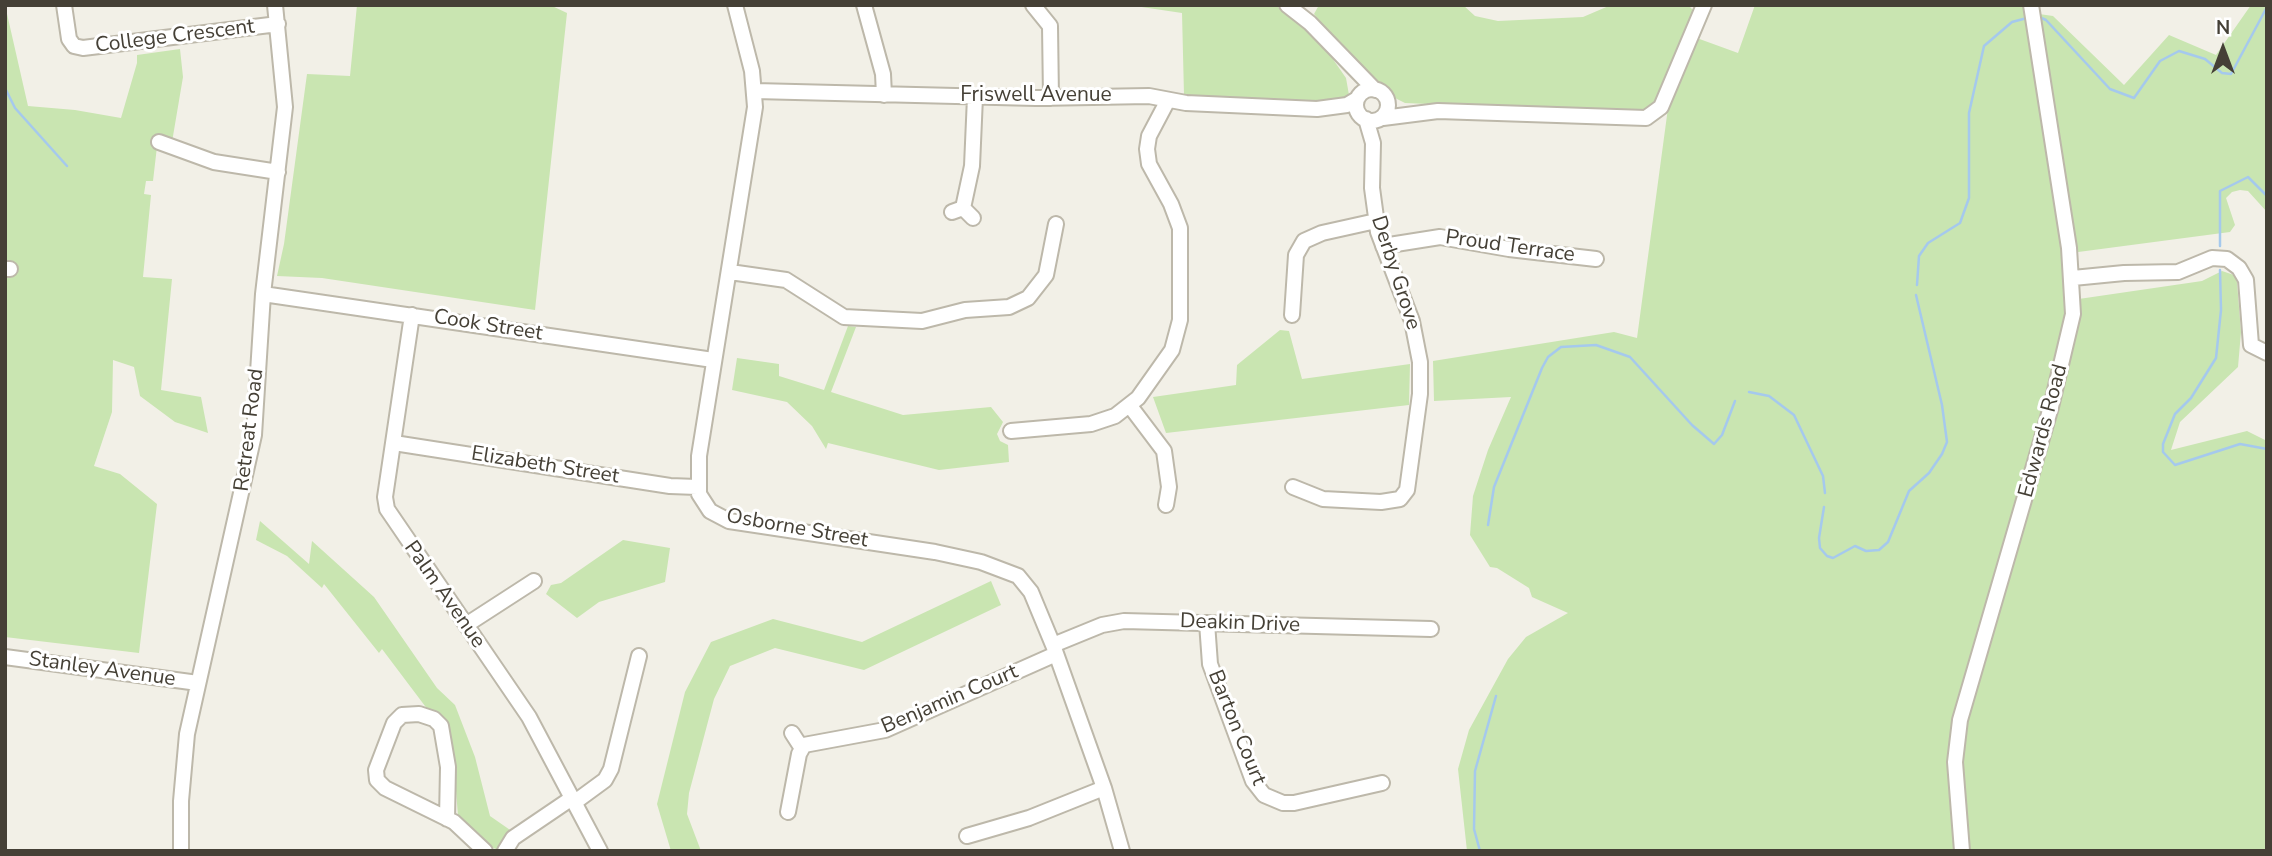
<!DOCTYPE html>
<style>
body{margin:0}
#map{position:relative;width:2272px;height:856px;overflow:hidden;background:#f2f0e7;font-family:"Nunito Sans",sans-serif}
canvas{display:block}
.frame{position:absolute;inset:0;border:7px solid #454036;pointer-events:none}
.north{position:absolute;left:2188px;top:14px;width:70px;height:70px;-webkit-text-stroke:5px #fff;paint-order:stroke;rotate:0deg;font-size:19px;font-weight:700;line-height:28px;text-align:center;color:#454036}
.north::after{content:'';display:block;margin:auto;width:24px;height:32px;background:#454036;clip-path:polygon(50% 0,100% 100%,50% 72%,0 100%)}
</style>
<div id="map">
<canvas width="2272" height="856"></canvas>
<div class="frame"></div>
<div class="north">N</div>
</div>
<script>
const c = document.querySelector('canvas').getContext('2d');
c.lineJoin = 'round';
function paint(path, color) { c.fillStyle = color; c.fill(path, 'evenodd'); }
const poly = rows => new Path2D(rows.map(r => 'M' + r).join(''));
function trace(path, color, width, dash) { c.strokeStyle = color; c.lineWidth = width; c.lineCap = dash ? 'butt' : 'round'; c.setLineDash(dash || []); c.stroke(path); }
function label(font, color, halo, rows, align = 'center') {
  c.font = font + ' "Nunito Sans",sans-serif'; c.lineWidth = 6; c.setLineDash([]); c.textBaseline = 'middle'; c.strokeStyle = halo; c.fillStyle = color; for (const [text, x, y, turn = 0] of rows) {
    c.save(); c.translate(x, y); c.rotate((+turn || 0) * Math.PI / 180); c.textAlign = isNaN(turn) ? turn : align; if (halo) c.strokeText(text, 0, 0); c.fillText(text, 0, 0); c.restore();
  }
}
const green = poly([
 [5,5,28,106,75,110,121,118,137,63,137,55,180,49,183,77,172,142,158,138,153,181,146,181,144,194,151,195,143,277,172,279,161,390,201,397,208,433,175,422,140,396,134,367,113,360,112,412,94,466,120,474,157,504,139,653,5,637],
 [357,5,550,5,567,13,535,310,322,278,277,276,284,244,307,74,350,76],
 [1128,5,1275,5,1308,28,1321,42,1346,78,1349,95,1341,99,1316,101,1184,95,1182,13],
 [1319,5,1463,5,1475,16,1498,21,1583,17,1611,5,1674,5,1690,7,1695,12,1656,104,1652,109,1634,113,1405,103,1389,95,1361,73,1314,14],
 [1755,5,2025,5,2032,13,2053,16,2124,85,2169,35,2216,55,2251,5,2267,5,2267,212,2248,191,2240,190,2232,192,2226,198,2235,225,2230,232,2063,254,2065,301,2202,281,2222,271,2234,275,2237,282,2241,332,2238,367,2180,422,2171,450,2247,431,2267,441,2267,851,1467,851,1458,769,1469,730,1508,659,1526,637,1568,613,1532,597,1529,588,1497,568,1490,567,1470,535,1473,496,1488,450,1511,397,1434,401,1433,361,1614,332,1637,338,1668,108,1694,37,1738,53],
 [848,326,856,327,831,392,903,415,991,407,1003,422,997,434,1000,441,1008,445,1009,462,939,470,828,443,826,449,812,426,787,402,732,390,737,358,779,364,779,376,824,390],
 [1280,330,1289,331,1302,379,1410,364,1409,405,1166,433,1153,397,1236,385,1237,365],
 [260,521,309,564,312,541,374,597,437,688,455,705,475,757,490,816,513,832,499,850,485,845,458,816,454,766,428,710,382,649,379,653,324,584,322,588,287,556,256,540],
 [623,540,670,548,665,582,599,602,577,618,546,594,551,585,561,583],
 [991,581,1001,605,864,670,775,648,730,666,714,699,689,793,687,814,701,851,671,851,657,804,685,692,711,642,773,619,862,642]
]);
const stream = poly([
 [2037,16,2046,20,2110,89,2134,98,2160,61,2179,51,2205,59,2222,73,2231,74,2267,7],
 [5,88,15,108,67,166],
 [2220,246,2220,191,2248,177,2267,196],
 [2220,270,2221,310,2216,358,2191,398,2175,414,2163,444,2163,452,2175,465,2240,444,2267,449],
 [1917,285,1919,256,1928,243,1960,223,1969,198,1969,113,1984,46,2012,22,2027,18],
 [1749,392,1769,396,1794,415,1823,476,1825,493],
 [1824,507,1819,538,1820,548,1827,556,1833,558,1855,546,1866,551,1879,550,1888,542,1909,491,1929,473,1942,454,1947,442,1942,405,1916,295],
 [1488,525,1494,487,1542,368,1548,357,1561,347,1596,345,1630,357,1692,425,1714,444,1722,435,1735,401],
 [1480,851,1474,829,1475,771,1496,696]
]);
const minor = poly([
 [64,5,69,39,74,46,83,48,278,24],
 [735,5,752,71,755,107,699,456,699,494,710,511,729,521,935,552,981,562,1018,576,1031,592,1053,645,1104,788,1122,851],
 [864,5,883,74,884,95],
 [1033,5,1050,26,1051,98],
 [1287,5,1310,23,1375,90],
 '1356 105a16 16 0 1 1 32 0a16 16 0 1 1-32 0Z',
 [755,91,1036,98,1149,96,1186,103,1317,109,1347,105,1357,99],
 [1383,118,1438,111,1646,118,1661,107,1704,5],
 [159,142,214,162,278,172],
 [963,208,972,166,975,97],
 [952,212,963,208,973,218],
 [1383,246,1440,237,1509,249,1596,259],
 [5,269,10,269],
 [730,272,786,280,844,317,922,321,965,310,1009,307,1028,298,1046,275,1056,224],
 [2073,278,2124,273,2178,272,2212,258,2227,259,2239,268,2246,280,2251,345,2267,353],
 [263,294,713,360],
 [412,315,385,497,387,509,529,717,600,851],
 [1292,315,1296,255,1304,241,1322,233,1376,221],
 [1130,406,1164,451,1169,487,1166,505],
 [1011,431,1091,424,1115,416,1138,398,1172,350,1180,320,1180,228,1171,204,1149,164,1147,149,1149,136,1168,100],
 [394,443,670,486,697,487],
 [1293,487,1323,499,1381,502,1400,499,1407,490,1420,394,1420,362,1412,321,1378,232,1372,188,1373,143,1366,119],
 [1207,623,1210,664,1253,781,1264,795,1283,803,1294,803,1382,783],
 [466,625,534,581],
 [1053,645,1102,625,1124,621,1431,629],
 [5,657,198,683],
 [792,733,801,747],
 [575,802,605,780,611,769,639,656],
 [788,812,799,754,804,745,885,730,1056,654],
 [447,819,448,767,441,726,434,719,419,714,402,715,394,723,376,770,377,780,385,788,454,822,485,851],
 [967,836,1029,818,1104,788],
 [181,851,181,801,187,734,254,435,263,294,285,107,275,5],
 [505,851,513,838,572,798],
 [1962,851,1955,762,1960,720,2051,407,2073,314,2069,248,2031,5]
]);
const streetNames = [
 ["College Crescent",175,37,-7],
 ["Friswell Avenue",1036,96],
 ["Proud Terrace",1510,247,8],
 ["Derby Grove",1395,273,72],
 ["Cook Street",488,326,9],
 ["Retreat Road",250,430,-83],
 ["Edwards Road",2044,431,-75],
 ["Elizabeth Street",545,466,9],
 ["Osborne Street",797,529,10],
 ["Palm Avenue",444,595,55],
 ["Deakin Drive",1240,624,2],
 ["Stanley Avenue",102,670,8],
 ["Benjamin Court",950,700,-23],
 ["Barton Court",1236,728,68]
];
paint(green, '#c9e5b1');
trace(stream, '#a5c9ed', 2.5);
trace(minor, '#bdb8aa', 18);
trace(minor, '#fff', 14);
label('21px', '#454036', '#fff', streetNames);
</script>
